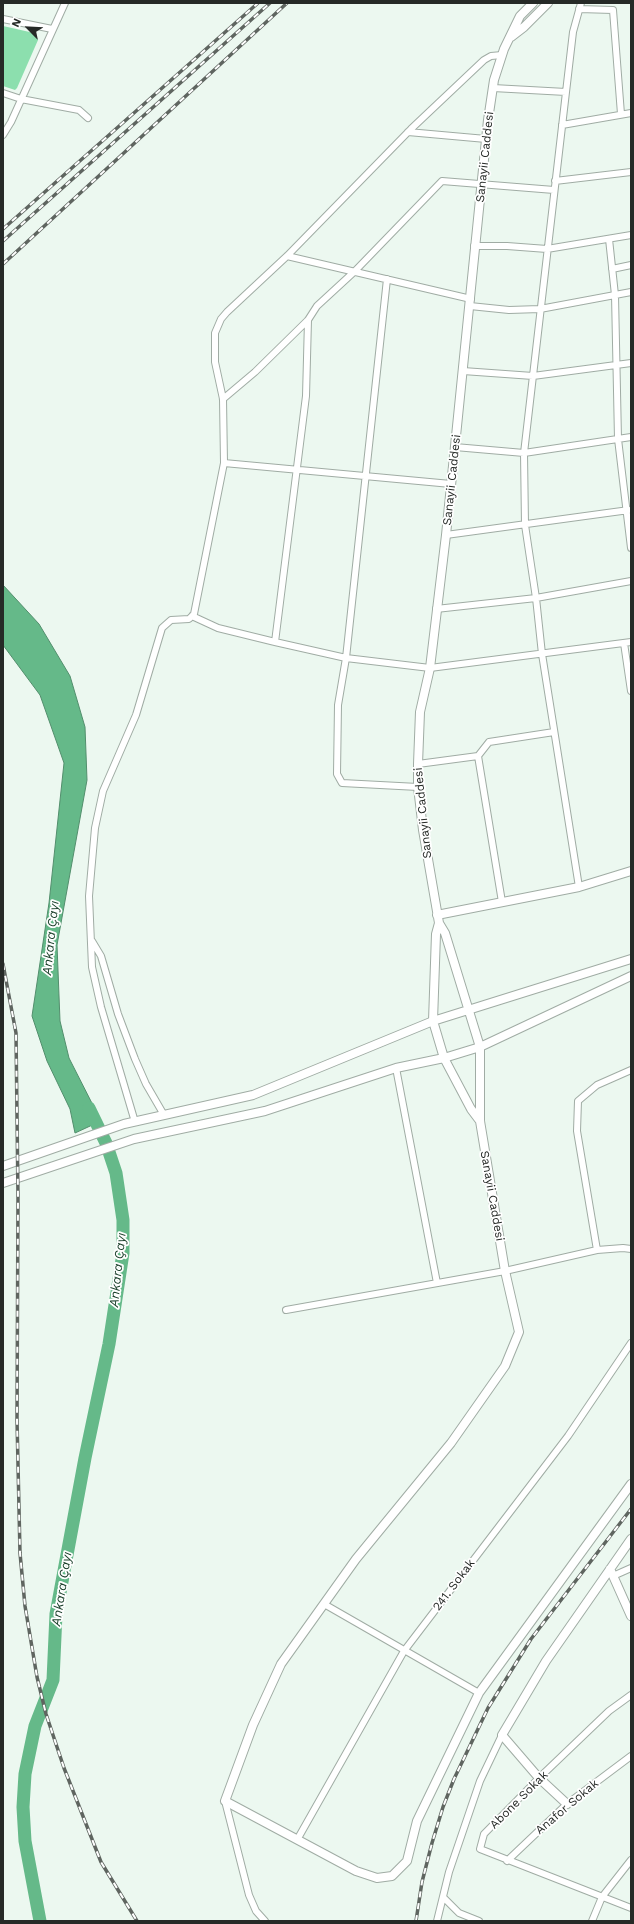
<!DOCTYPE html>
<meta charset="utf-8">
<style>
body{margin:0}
#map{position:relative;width:634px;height:1924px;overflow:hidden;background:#ecf8f0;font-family:"Work Sans",sans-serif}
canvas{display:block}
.frame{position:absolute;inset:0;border:4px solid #262a27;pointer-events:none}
.north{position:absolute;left:8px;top:8px;width:40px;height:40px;-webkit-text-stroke:3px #fff;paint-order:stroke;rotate:294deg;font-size:11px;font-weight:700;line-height:16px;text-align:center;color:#262a27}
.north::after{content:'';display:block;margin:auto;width:14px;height:18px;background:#262a27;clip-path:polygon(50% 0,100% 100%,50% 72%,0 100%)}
</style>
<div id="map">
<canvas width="634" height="1924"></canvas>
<div class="frame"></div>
<div class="north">N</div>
</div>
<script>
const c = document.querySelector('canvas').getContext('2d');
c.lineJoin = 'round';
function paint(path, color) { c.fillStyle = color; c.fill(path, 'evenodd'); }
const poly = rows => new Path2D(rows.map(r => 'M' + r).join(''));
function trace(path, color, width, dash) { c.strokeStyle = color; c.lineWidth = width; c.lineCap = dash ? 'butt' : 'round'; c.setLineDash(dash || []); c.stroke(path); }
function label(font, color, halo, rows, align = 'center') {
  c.font = font + ' "Work Sans",sans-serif'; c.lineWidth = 3.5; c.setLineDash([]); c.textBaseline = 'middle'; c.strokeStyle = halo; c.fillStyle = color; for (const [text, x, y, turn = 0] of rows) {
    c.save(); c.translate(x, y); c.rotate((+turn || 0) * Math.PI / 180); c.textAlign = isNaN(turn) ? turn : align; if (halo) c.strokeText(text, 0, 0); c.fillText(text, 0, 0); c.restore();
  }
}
const green = poly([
 [3,26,34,33,38,40,17,88,15,90,3,86]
]);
const water = poly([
 [3,585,39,624,70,676,85,727,87,780,57,945,60,1021,69,1058,101,1121,75,1133,70,1109,47,1061,32,1016,49,903,64,763,40,695,3,645,3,585]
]);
const river = poly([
 [40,1921,25,1841,23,1807,25,1774,35,1726,53,1680,56,1614,85,1458,109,1344,123,1253,123,1220,116,1173,106,1143,89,1108]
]);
const street = poly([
 [579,9,613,10,621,114],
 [3,19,52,29],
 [493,88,566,92],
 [3,93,21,99,79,110,88,118],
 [562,125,631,113],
 [408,132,486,139],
 [3,135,11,122,65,3],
 [555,181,631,172],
 [609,239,615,295,618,439,631,548],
 [474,246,507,246,547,249,631,235],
 [287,256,471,299],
 [612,269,631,265],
 [387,279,346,658,338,705,337,774,342,783,418,787],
 [470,306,509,310,540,309,631,292],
 [463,371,533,376,631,363],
 [223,399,255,372,308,320,317,306,355,271,442,181,554,190],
 [455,447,524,453,631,437],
 [224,463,451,484],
 [446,535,629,510],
 [436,609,536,598,631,581],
 [192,616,218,628,275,642,346,658,430,668,631,642],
 [275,642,306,396,308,320],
 [624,643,631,691],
 [478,756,489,742,554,732],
 [418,764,478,756,502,902],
 [579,887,542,654,536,598,525,525,524,453,573,32,581,3],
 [92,941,101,956,118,1014,135,1059,146,1084,164,1115],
 [396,1068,437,1283],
 [135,1122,101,1007,92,967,89,896,95,828,103,791,136,715,162,628,171,620,189,619,194,614,195,609,224,463,223,399,215,362,215,333,221,319,227,312,287,256,411,129,484,60,491,56,502,55],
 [597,1250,577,1131,578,1101,597,1085,631,1070],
 [286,1310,505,1271,597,1250,623,1248,631,1249],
 [613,1576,631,1568],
 [324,1604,479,1693],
 [631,1695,609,1711,539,1778,484,1834,480,1849,631,1908],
 [225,1801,249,1895,256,1911,265,1921],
 [297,1840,404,1651,568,1436,631,1343],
 [507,1861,567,1804,631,1756],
 [443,1897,459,1913,479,1921],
 [437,1921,449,1872,480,1781,502,1735],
 [592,1921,602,1897,631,1860]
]);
const secondary = poly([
 [511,37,524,27,548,3],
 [437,915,579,887,631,871],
 [439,923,445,933,480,1047,480,1121,505,1271,519,1332,505,1366,451,1443,356,1559,281,1664,253,1725,225,1801,356,1871,377,1878,392,1876,407,1861,417,1821,479,1693,631,1484],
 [480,1121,471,1109,444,1058,433,1021,436,934,439,923,423,830,418,787,418,764,420,712,430,668,446,535,488,120,494,80,504,49,520,16,533,3],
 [3,1166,124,1124,253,1095,433,1021,631,959],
 [3,1183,134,1139,265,1111,396,1068,444,1058,480,1047,631,976],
 [610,1569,631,1616],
 [567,1804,539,1778,502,1735,546,1661,631,1539]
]);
const rail = poly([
 [3,229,258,3],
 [3,241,270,3],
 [3,264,287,3],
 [3,964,16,1033,18,1197,17,1420,20,1553,25,1606,37,1677,46,1714,64,1768,101,1862,137,1921],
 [416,1921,422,1882,432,1843,443,1807,454,1779,488,1708,531,1639,631,1509]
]);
const streetNames = [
 ["Sanayii Caddesi",485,157,-84],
 ["Sanayii Caddesi",452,480,-84],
 ["Sanayii Caddesi",423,813,-96],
 ["Sanayii Caddesi",492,1196,80],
 ["241. Sokak",454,1585,-53],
 ["Abone Sokak",519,1800,-45],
 ["Anafor Sokak",567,1807,-40]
];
const waterNames = [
 ["Ankara Çayı",51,938,-84],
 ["Ankara Çayı",118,1270,-84],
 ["Ankara Çayı",62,1589,-81]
];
paint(green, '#8cdfae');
paint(water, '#65b989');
trace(water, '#528e6c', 1);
trace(river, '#65b989', 13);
trace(street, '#a0aca4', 8);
trace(secondary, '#a0aca4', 10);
trace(street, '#fff', 6);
trace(secondary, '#fff', 8);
trace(rail, '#5f6560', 3.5);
trace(rail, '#fff', 2, [6]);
label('12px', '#262a27', '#fff', streetNames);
label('italic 13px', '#1c412c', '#fff', waterNames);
</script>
